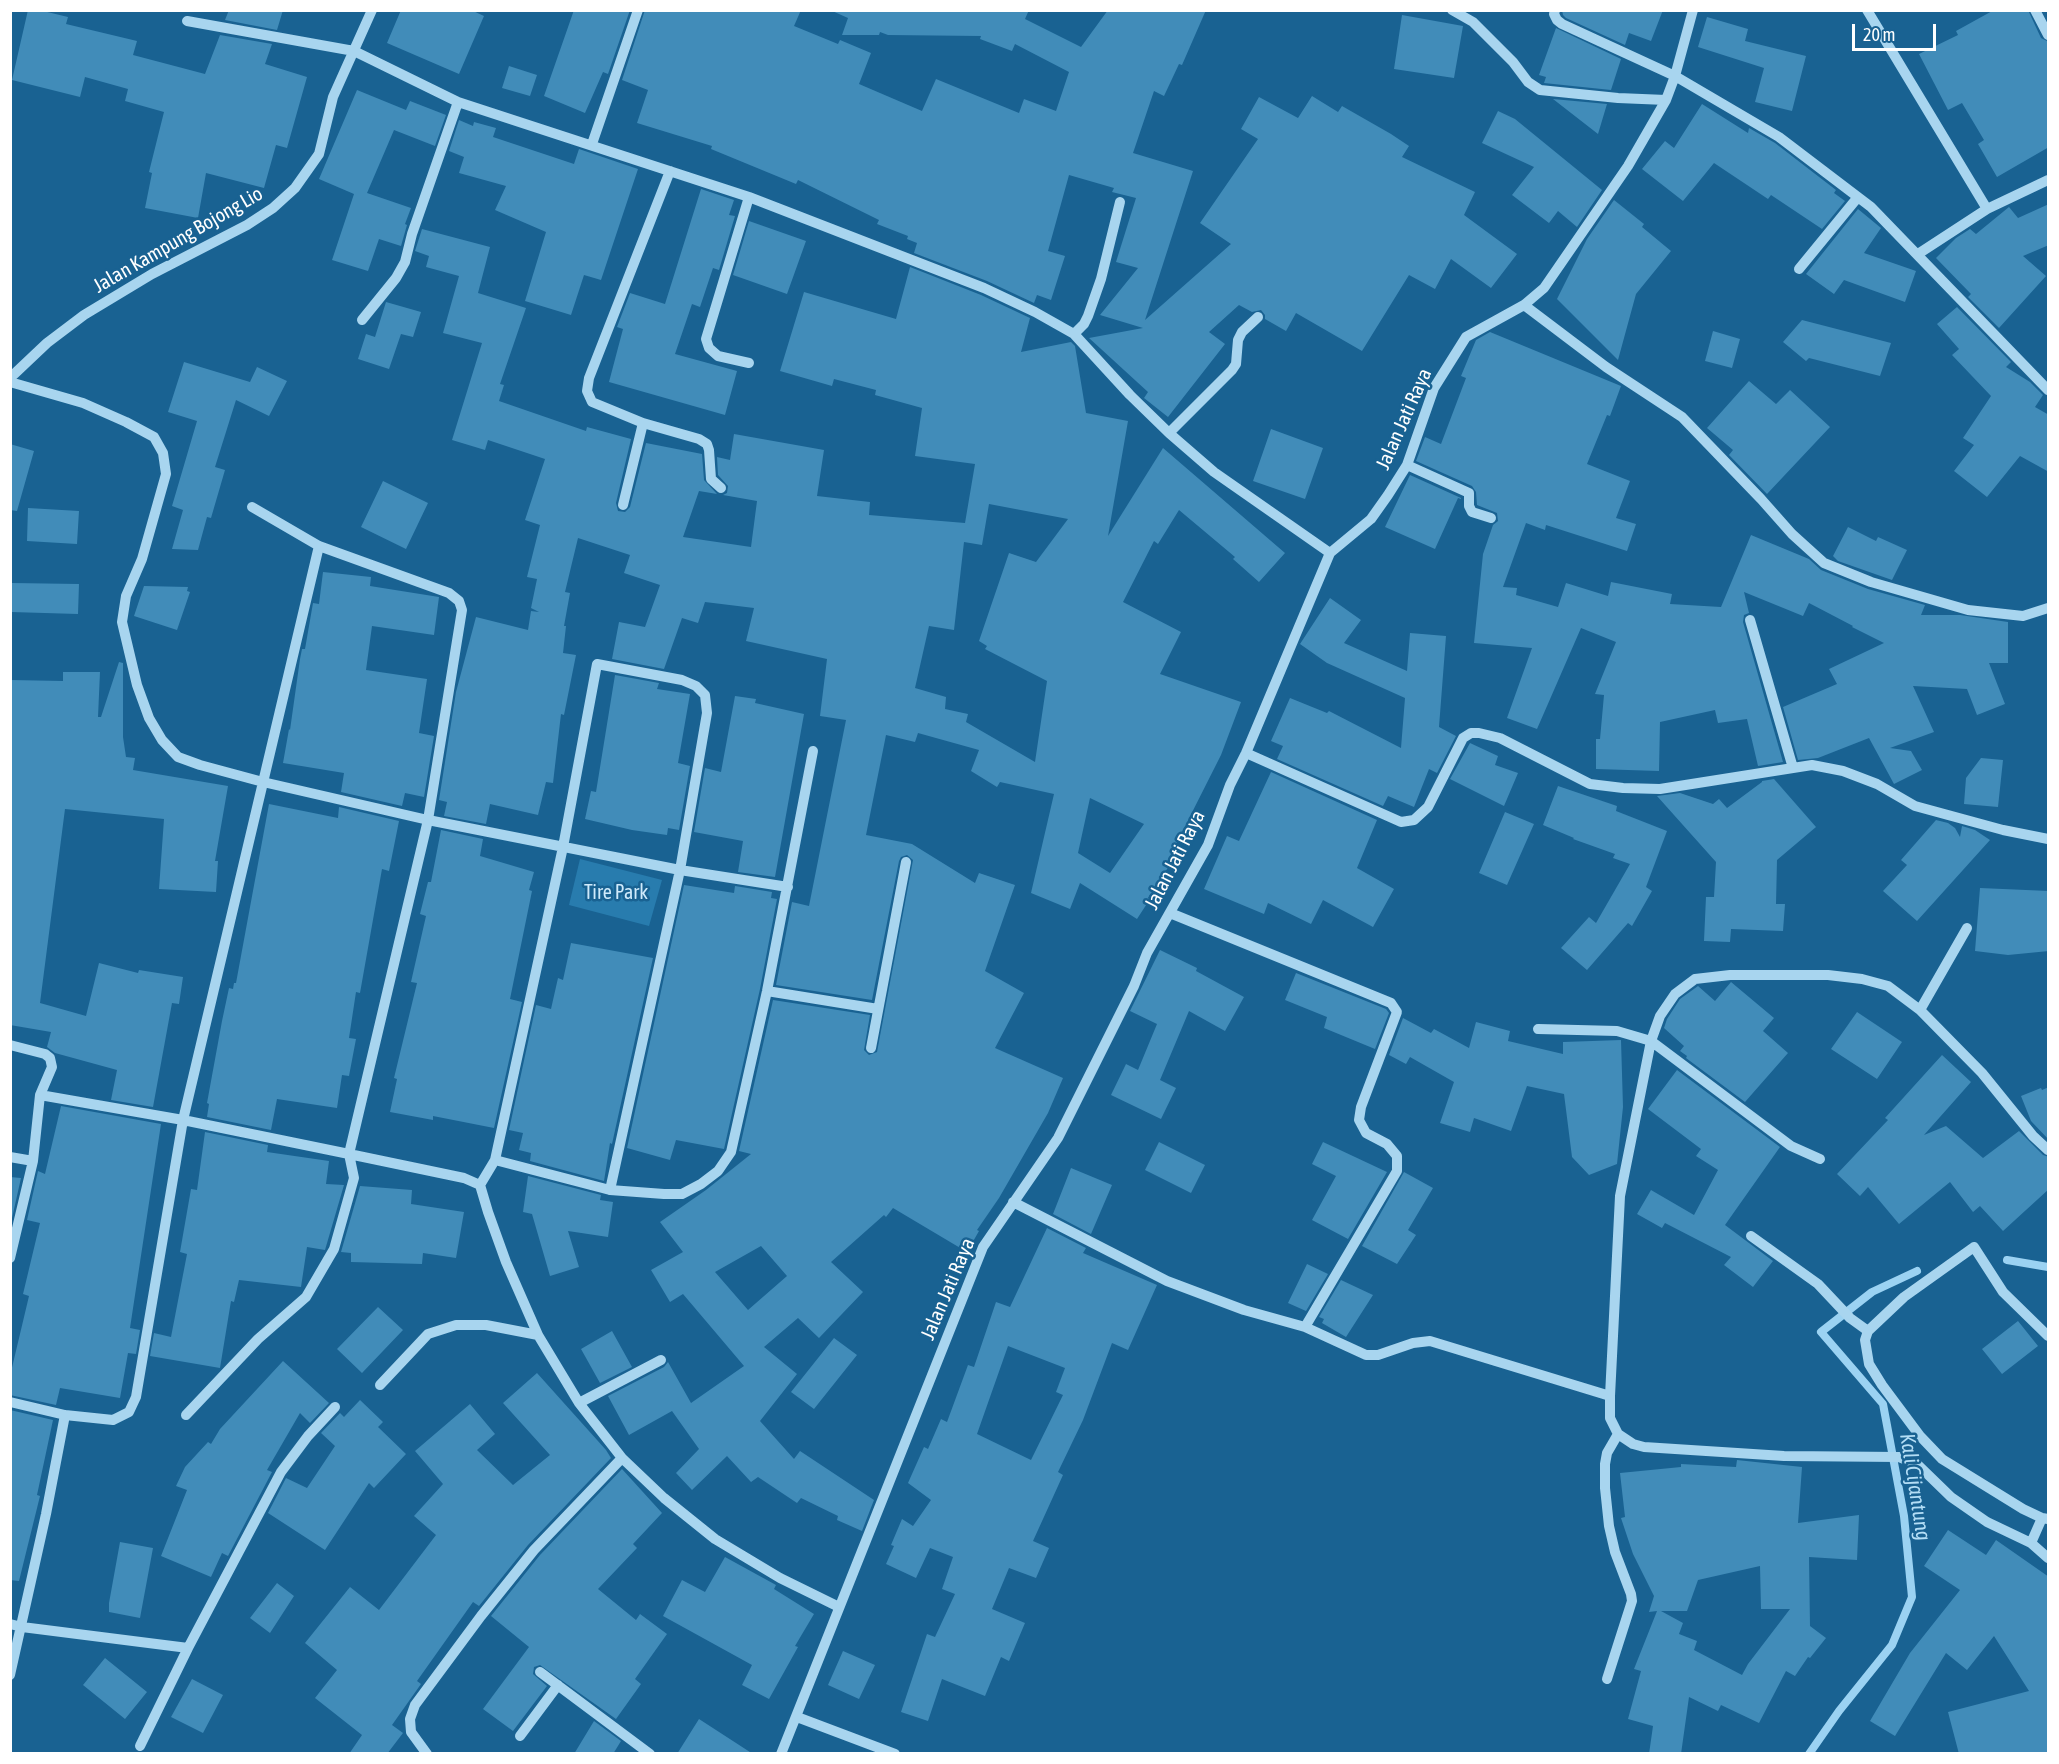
<!DOCTYPE html>
<style>
body{margin:0}
#map{position:relative;width:2059px;height:1764px;overflow:hidden;background:#196292;font-family:"Asap Condensed",sans-serif}
canvas{display:block}
.frame{position:absolute;inset:0;border:12px solid #fff;pointer-events:none}
.scale{position:absolute;left:1852px;top:24px;width:84px;height:27px;box-sizing:border-box;border:3px solid #fff;border-top:0;padding-left:8px;font-size:18px;line-height:21px;white-space:nowrap;color:#fff;-webkit-text-stroke:4px #196292;paint-order:stroke}
</style>
<div id="map">
<canvas width="2059" height="1764"></canvas>
<div class="frame"></div>
<div class="scale">20 m</div>
</div>
<script>
const c = document.querySelector('canvas').getContext('2d');
c.lineJoin = 'round';
function paint(path, color) { c.fillStyle = color; c.fill(path, 'evenodd'); }
const poly = rows => new Path2D(rows.map(r => 'M' + r).join(''));
function trace(path, color, width, dash) { c.strokeStyle = color; c.lineWidth = width; c.lineCap = dash ? 'butt' : 'round'; c.setLineDash(dash || []); c.stroke(path); }
function label(font, color, halo, rows, align = 'center') {
  c.font = font + ' "Asap Condensed",sans-serif'; c.lineWidth = 5; c.setLineDash([]); c.textBaseline = 'middle'; c.strokeStyle = halo; c.fillStyle = color; for (const [text, x, y, turn = 0] of rows) {
    c.save(); c.translate(x, y); c.rotate((+turn || 0) * Math.PI / 180); c.textAlign = isNaN(turn) ? turn : align; if (halo) c.strokeText(text, 0, 0); c.fillText(text, 0, 0); c.restore();
  }
}
const green = poly([
 [580,859,662,880,649,926,569,905]
]);
const stream = poly([
 [2007,1260,2048,1267],
 [1809,1754,1839,1711,1892,1645,1912,1597,1904,1516,1883,1404,1821,1332,1872,1292,1917,1271]
]);
const building = poly([
 [28,10,39,10,68,17,66,24,137,41,133,55,205,74,220,35,272,44,265,64,307,77,287,148,276,145,264,188,206,173,198,218,145,208,152,173,149,172,164,112,125,101,128,89,85,77,80,97,12,80],
 [229,10,283,10,277,30,225,20],
 [401,10,471,10,484,16,459,74,387,43],
 [574,10,630,10,608,74,603,72,585,113,544,96],
 [645,10,801,10,794,26,838,44,840,40,871,53,859,84,922,111,936,79,1019,113,1024,99,1056,111,1069,72,1015,44,1012,51,980,39,981,36,888,35,880,32,879,35,842,35,848,18,830,10,921,10,920,12,1029,10,1025,19,1081,47,1108,10,1206,10,1182,65,1179,64,1164,96,1154,91,1133,153,1193,171,1145,320,1231,244,1200,223,1258,139,1241,129,1259,97,1298,118,1312,96,1338,112,1342,106,1391,134,1409,146,1402,157,1475,192,1464,215,1517,254,1491,288,1451,259,1435,289,1409,275,1362,351,1296,313,1286,331,1265,319,1265,315,1261,310,1252,312,1239,305,1209,332,1225,344,1168,417,1144,398,1148,392,1089,338,1143,328,1100,315,1138,268,1116,262,1136,198,1112,192,1114,188,1069,175,1048,251,1065,256,1051,300,1037,295,1034,303,987,281,914,253,917,243,907,239,908,236,877,224,879,220,798,180,796,184,711,149,712,146,637,123,648,90,622,80],
 [1562,10,1663,10,1651,41,1629,33,1625,45,1566,18,1563,15],
 [1994,10,2028,10,2041,38,2049,42,2049,147,1997,177,1978,144,1984,140,1962,103,1948,110,1919,54,1958,35,1956,31],
 [1402,15,1463,26,1454,78,1394,69],
 [1707,17,1748,29,1745,41,1806,56,1792,111,1755,102,1764,68,1698,47],
 [1556,28,1621,59,1611,90,1544,83,1546,77,1539,75],
 [509,66,537,75,530,96,502,88],
 [357,90,406,110,410,101,446,115,435,146,394,130,367,193,411,208,405,224,407,225,401,246,379,239,368,271,332,260,354,194,319,179],
 [1553,99,1607,104,1598,134],
 [1702,104,1748,133,1749,128,1775,143,1836,190,1834,193,1845,201,1822,229,1771,195,1768,199,1714,163,1683,201,1642,169,1665,141,1674,148],
 [1498,111,1515,119,1602,190,1577,227,1558,211,1549,223,1512,195,1534,167,1482,143],
 [459,120,473,126,474,122,496,128,493,137,574,164,579,149,638,169,601,280,584,275,571,315,525,301,546,232,495,210,506,186,459,173,464,157,449,151],
 [701,189,734,200,729,215,735,216,719,270,713,268,700,307,692,304,675,354,737,371,725,415,609,382,623,329,617,327,630,293,665,304],
 [1614,200,1644,224,1642,227,1671,251,1636,294,1618,360,1557,299,1587,239],
 [2049,204,2049,245,2023,256,2046,276,1999,328,1968,297,1971,294,1936,258,1956,238,1970,229,1976,234,2009,207,2018,218],
 [1858,209,1881,228,1864,253,1916,271,1905,302,1844,280,1834,294,1806,274],
 [749,221,806,241,787,294,733,275],
 [422,229,490,247,478,293,526,308,500,384,504,385,499,401,586,431,587,427,631,439,616,503,618,511,625,512,630,507,646,443,702,454,704,480,717,494,699,491,683,537,751,547,757,501,723,495,727,493,728,486,718,475,717,457,730,460,734,434,824,450,817,496,870,502,869,515,965,523,975,464,915,456,922,408,875,395,876,390,834,379,832,386,780,371,804,292,896,319,910,267,981,295,1030,318,1021,352,1071,342,1075,346,1086,413,1128,421,1108,536,1163,448,1285,553,1259,582,1233,559,1235,557,1179,510,1158,544,1154,541,1123,602,1181,632,1160,674,1241,702,1221,755,1166,864,1169,866,1148,898,1150,899,1137,919,1080,883,1070,909,1031,893,1054,794,1000,782,997,787,971,771,979,750,918,733,915,742,886,735,866,835,912,844,975,883,979,873,1015,885,985,971,1024,993,995,1048,1063,1078,1048,1113,999,1198,977,1230,979,1231,967,1252,893,1208,886,1217,884,1215,831,1262,863,1292,819,1338,798,1318,764,1347,797,1374,760,1421,794,1459,800,1451,874,1500,862,1531,837,1520,838,1516,801,1498,797,1503,758,1477,751,1482,727,1456,692,1490,676,1473,699,1449,672,1411,629,1435,608,1396,664,1367,668,1362,691,1403,744,1366,683,1294,670,1302,651,1270,683,1252,660,1222,706,1190,751,1154,739,1151,773,1000,870,1015,864,1050,869,1055,877,1052,913,860,907,855,901,857,899,861,872,1000,776,985,792,902,809,906,846,720,820,716,827,659,746,641,754,608,705,602,698,623,682,618,664,669,612,659,619,622,645,627,660,585,624,573,630,555,578,538,565,592,570,593,564,626,566,626,563,653,576,655,564,715,561,714,553,783,546,782,538,815,490,804,486,824,444,816,447,802,439,800,456,692,476,617,528,630,531,611,539,612,531,608,537,579,527,577,540,525,525,520,545,459,488,440,485,450,452,440,482,343,443,333,459,276,426,267,429,256,415,251],
 [989,504,1068,519,1036,562,1009,553,979,641,987,646,985,649,1047,681,1035,762,966,722,968,714,945,709,946,697,915,688,929,626,954,630,964,542,982,545],
 [1090,798,1144,824,1110,873,1078,853],
 [761,1246,787,1276,748,1310,715,1272],
 [386,302,421,312,413,337,401,334,389,369,358,359,366,334,375,337],
 [1957,307,2011,362,2006,367,2030,382,2043,395,2035,407,2049,415,2049,472,2020,456,1987,497,1954,471,1974,445,1963,438,1991,396,1952,355,1959,349,1937,324],
 [1802,320,1891,343,1880,376,1809,358,1806,361,1783,342],
 [1713,331,1740,339,1732,368,1705,361],
 [1490,332,1621,386,1610,416,1607,415,1587,464,1630,481,1616,518,1636,524,1627,551,1546,525,1545,530,1526,523,1503,587,1517,588,1516,595,1558,607,1566,583,1608,596,1611,582,1672,594,1670,604,1721,607,1751,535,1809,559,1821,570,1868,589,1925,605,1921,615,1960,615,2008,622,2008,663,1989,663,2005,704,1977,715,1967,689,1913,686,1934,732,1890,748,1911,751,1922,770,1894,784,1869,738,1818,758,1798,760,1783,707,1837,684,1829,669,1884,643,1852,627,1853,626,1809,603,1803,616,1744,592,1749,613,1744,615,1743,622,1783,762,1758,766,1747,719,1718,723,1715,710,1660,722,1659,771,1596,769,1596,739,1600,739,1604,695,1595,694,1616,642,1581,628,1537,729,1507,718,1532,648,1474,643,1483,554,1493,525,1498,521,1497,513,1477,505,1476,492,1472,486,1416,461,1425,437,1441,444,1466,378,1461,376,1476,340],
 [184,362,250,382,257,367,287,381,269,416,236,400,215,467,225,470,211,518,207,517,198,550,172,549,183,510,172,506,197,421,168,412],
 [1749,381,1776,404,1790,390,1830,427,1767,494,1729,455,1733,450,1707,428],
 [1271,429,1323,448,1305,499,1253,481],
 [10,444,34,451,17,511,10,510],
 [1410,475,1461,498,1461,499,1458,498,1435,549,1385,527],
 [383,481,428,503,406,549,361,527],
 [28,508,79,511,77,544,27,541],
 [1848,527,1876,541,1878,537,1907,550,1892,580,1838,561,1833,556],
 [323,572,371,577,370,586,439,597,434,635,372,626,366,670,427,679,419,733,434,736,424,797,405,793,402,806,341,792,344,773,283,763,289,729,290,730,300,659,302,649,305,649,313,603,319,604],
 [12,583,79,584,78,614,11,612],
 [144,586,188,587,187,591,190,592,177,630,134,616],
 [1330,598,1361,620,1344,643,1407,671,1410,633,1446,636,1439,727,1456,736,1437,773,1429,769,1414,807,1388,796,1383,806,1277,759,1283,746,1271,741,1290,698,1327,713,1329,711,1401,748,1405,698,1327,663,1300,644],
 [119,662,123,663,123,737,126,757,135,758,133,770,228,786,215,861,218,861,216,892,159,889,164,819,65,809,40,1003,86,1016,99,963,138,973,139,970,183,977,179,1004,172,1003,153,1107,111,1100,117,1070,55,1053,47,1047,51,1032,10,1025,10,680,63,681,63,672,100,672,98,717,101,717],
 [615,675,659,683,657,689,690,694,678,763,690,766,679,830,668,828,667,835,632,830,585,819,591,791,596,792],
 [735,696,756,699,755,703,804,714,775,877,738,872,743,841,694,832,705,768,721,772],
 [1470,743,1498,756,1495,765,1518,773,1504,806,1450,779],
 [1981,758,2003,760,1998,807,1964,804,1966,778],
 [1271,772,1377,820,1357,868,1394,889,1373,927,1323,900,1311,924,1268,903,1264,914,1204,889,1227,836,1239,841],
 [1774,779,1816,827,1777,860,1776,904,1785,904,1783,931,1731,929,1730,942,1704,941,1706,897,1714,897,1716,862,1657,796,1680,793,1713,804,1719,799,1727,808,1762,782,1762,781],
 [1558,786,1617,806,1616,811,1667,831,1646,887,1652,891,1632,926,1628,923,1587,970,1561,948,1589,917,1596,923,1630,864,1613,858,1615,854,1573,839,1574,838,1543,825],
 [269,804,338,818,339,807,399,821,389,871,382,869,360,993,356,992,349,1038,356,1039,349,1076,342,1075,337,1108,277,1099,271,1130,207,1117,209,1104,207,1103,222,1021,229,988,233,989,234,983,236,983],
 [1505,812,1534,824,1507,885,1479,873],
 [1936,820,1948,823,1955,828,1960,837,1962,826,1975,830,1990,840,1917,921,1883,891,1907,865,1901,860],
 [441,830,483,839,480,856,534,872,529,890,532,891,510,999,522,1002,494,1128,433,1116,433,1120,390,1112,397,1079,394,1078,417,983,411,982,426,916,420,914,428,882,431,882],
 [684,885,734,893,735,886,772,892,771,898,777,899,760,989,724,1149,676,1140,670,1160,627,1148],
 [1980,888,2049,891,2049,951,2008,955,1975,951],
 [571,943,653,958,612,1144,610,1143,604,1181,530,1161,531,1153,519,1150,523,1133,509,1130,536,1005,551,1009,558,978,563,980],
 [1160,950,1197,968,1196,971,1244,997,1225,1031,1189,1011,1160,1080,1176,1088,1161,1119,1111,1095,1126,1064,1138,1070,1157,1024,1130,1011],
 [1296,973,1386,1009,1389,1013,1375,1049,1324,1028,1327,1017,1285,1000],
 [1731,982,1774,1018,1763,1031,1788,1053,1745,1102,1686,1058,1687,1056,1680,1051,1684,1046,1664,1028,1667,1019,1680,999,1698,986,1715,1001],
 [1857,1012,1902,1042,1877,1079,1831,1049],
 [1403,1018,1431,1033,1434,1029,1469,1048,1476,1022,1510,1031,1508,1041,1563,1054,1563,1042,1621,1040,1623,1107,1617,1164,1589,1175,1572,1157,1564,1094,1527,1086,1511,1131,1474,1118,1470,1132,1440,1123,1454,1082,1410,1057,1406,1064,1389,1055],
 [1942,1055,1971,1082,1924,1135,1946,1126,1983,1158,2019,1131,2043,1155,2049,1157,2049,1189,2003,1231,1980,1206,1973,1212,1950,1182,1899,1224,1868,1187,1860,1196,1837,1174,1888,1120,1885,1118],
 [1677,1070,1780,1147,1725,1225,1773,1261,1753,1287,1724,1265,1731,1257,1665,1223,1662,1228,1637,1214,1651,1190,1694,1215,1718,1170,1696,1156,1701,1149,1648,1109],
 [2049,1087,2049,1140,2031,1121,2021,1096,2041,1088,2042,1090],
 [61,1106,161,1124,130,1328,140,1330,136,1354,128,1353,120,1398,60,1388,56,1405,10,1395,10,1376,29,1296,23,1294,40,1223,27,1220,38,1171,45,1174],
 [205,1132,268,1145,267,1152,329,1161,326,1184,344,1185,325,1250,307,1247,301,1287,239,1280,234,1302,231,1301,220,1368,150,1356,154,1333,171,1337,187,1254,180,1252,191,1189,197,1190],
 [1159,1142,1205,1165,1191,1193,1145,1170],
 [1323,1142,1387,1172,1348,1239,1312,1220,1336,1176,1312,1164],
 [1071,1168,1112,1185,1091,1234,1053,1214],
 [1404,1172,1433,1188,1408,1230,1416,1235,1397,1264,1362,1246],
 [528,1176,601,1195,600,1200,613,1202,608,1237,568,1231,579,1267,550,1276,532,1214,523,1212],
 [10,1177,21,1178,12,1218,10,1217],
 [360,1186,412,1190,411,1204,464,1212,456,1258,423,1253,422,1264,351,1262,351,1253,341,1252],
 [1047,1228,1086,1248,1083,1253,1157,1285,1128,1350,1112,1343,1083,1420,1058,1472,1063,1475,1033,1541,1049,1548,1036,1578,1009,1568,992,1609,1025,1623,1009,1661,1001,1657,985,1696,942,1679,928,1721,901,1712,927,1634,935,1637,955,1594,942,1589,953,1557,930,1548,916,1578,886,1564,894,1546,891,1545,902,1519,913,1526,931,1500,908,1483,924,1447,928,1449,941,1419,947,1422,968,1365,974,1367,996,1302,1010,1307],
 [1008,1346,1065,1368,1056,1392,1063,1395,1031,1460,977,1434],
 [1307,1264,1328,1274,1306,1311,1288,1303],
 [1341,1280,1373,1295,1346,1337,1322,1323,1324,1319,1319,1317],
 [378,1307,403,1330,362,1373,337,1349],
 [2018,1321,2038,1346,2002,1374,1982,1349],
 [612,1331,632,1367,600,1383,581,1349],
 [834,1338,857,1355,814,1409,791,1392],
 [283,1361,329,1403,310,1423,300,1413,267,1470,272,1472,228,1556,222,1553,211,1577,161,1556,187,1490,176,1486,185,1467,208,1442,211,1444,220,1429],
 [537,1373,606,1450,611,1458,528,1545,479,1606,473,1602,417,1681,421,1684,392,1725,403,1733,387,1754,349,1754,362,1735,315,1698,337,1670,305,1643,350,1587,379,1610,436,1535,414,1516,443,1484,415,1451,470,1404,495,1434,477,1450,513,1485,550,1455,503,1403],
 [360,1400,383,1422,378,1427,406,1454,374,1488,369,1483,325,1550,268,1513,286,1478,307,1488,335,1446,321,1433,340,1413,344,1417],
 [10,1410,53,1420,37,1495,40,1496,19,1581,10,1580],
 [1737,1460,1802,1467,1798,1523,1859,1515,1857,1560,1809,1557,1810,1626,1826,1638,1810,1658,1808,1657,1795,1676,1786,1671,1759,1723,1721,1705,1718,1711,1689,1697,1681,1754,1649,1754,1653,1726,1628,1719,1641,1671,1634,1669,1657,1611,1649,1612,1654,1596,1633,1554,1621,1518,1625,1517,1620,1473,1681,1467,1681,1464,1736,1467],
 [1760,1566,1761,1609,1790,1609,1748,1664,1742,1675,1694,1650,1697,1641,1679,1634,1683,1623,1661,1611,1687,1611,1698,1580],
 [622,1469,662,1513,633,1544,637,1548,598,1589,636,1620,640,1614,667,1634,635,1679,641,1684,616,1719,540,1665,534,1667,533,1674,547,1686,513,1731,483,1709,529,1647,491,1616,540,1555],
 [1948,1530,1986,1555,1996,1540,2049,1577,2049,1754,1959,1754,1948,1712,2029,1691,1994,1636,1967,1670,1946,1653,1895,1736,1870,1721,1910,1653,1960,1590,1924,1566],
 [120,1542,153,1548,140,1618,109,1612,109,1603],
 [725,1557,776,1585,774,1589,814,1614,795,1646,798,1647,769,1699,742,1685,752,1665,663,1616,682,1580,705,1592],
 [277,1583,294,1596,270,1633,250,1618],
 [843,1651,875,1665,859,1699,828,1685],
 [105,1658,147,1692,125,1719,83,1685],
 [192,1679,223,1695,203,1733,171,1717],
 [699,1719,753,1754,677,1754],
 [594,1721,621,1741,613,1754,574,1754]
]);
const minor = poly([
 [1452,10,1473,22,1513,62,1528,82,1540,90,1618,98,1666,100],
 [1555,10,1554,14,1557,20,1562,24,1675,76,1779,137,1871,207,2048,390],
 [1867,10,1987,209],
 [2035,10,2048,35],
 [187,21,354,51,458,102,749,197,984,288,1035,312,1074,334,1130,395,1169,433,1214,472,1330,553],
 [592,144,638,10],
 [1918,254,1987,209,2048,180],
 [1799,269,1858,197],
 [1524,305,1606,367,1682,417,1761,499,1792,534,1824,563,1871,582,1968,610,2023,616,2048,608],
 [362,320,396,278,405,262,412,234,458,102],
 [1074,334,1084,324,1088,316,1101,279,1120,202],
 [749,363,718,356,709,348,706,339,749,197],
 [10,378,47,343,84,315,152,274,247,225,273,208,295,188,319,154,333,97,372,10],
 [10,382,83,403,126,422,154,437,163,453,166,474,142,559,126,596,122,622,137,685,149,718,162,740,178,757,200,765,263,782,428,820,680,870,788,887],
 [643,423,699,439,707,444,709,450,711,479,721,488],
 [1169,433,1232,370,1236,364,1238,340,1242,332,1258,317],
 [1407,465,1469,493,1469,506,1472,512,1491,518],
 [623,505,643,423,592,402,587,391,589,378,670,171],
 [1750,620,1793,768],
 [1246,753,1401,822,1414,820,1428,807,1463,738,1471,733,1479,733,1500,738,1590,784,1623,788,1660,789,1812,765,1843,771,1877,784,1915,806,2003,830,2048,839],
 [1170,913,1391,1003,1397,1012,1361,1107,1359,1120,1366,1133,1387,1144,1397,1156,1397,1171,1305,1327],
 [767,991,878,1009],
 [1920,1010,1967,928],
 [1538,1029,1617,1031,1651,1041,1791,1146,1820,1159],
 [10,1045,45,1054,50,1058,52,1067,40,1095,33,1161,10,1258],
 [871,1048,906,862],
 [40,1095,183,1120,349,1154,464,1178,480,1185,488,1212,506,1262,538,1335,579,1403,622,1458,664,1498,715,1539,780,1578,839,1607],
 [2048,1150,2033,1136,1982,1073,1920,1010,1888,986,1862,979,1828,975,1730,975,1695,979,1675,994,1660,1016,1651,1041,1620,1196,1610,1396,1610,1418,1618,1434,1633,1444,1644,1447,1784,1456,1899,1457,1917,1464,1951,1497,1987,1522,2031,1543,2048,1558],
 [10,1157,33,1161],
 [495,1160,610,1190,664,1194,682,1194,701,1184,718,1171,731,1152,767,991,813,751],
 [480,1185,495,1160,563,847,597,664,682,680,696,686,705,695,707,713,680,870,610,1190],
 [1013,1202,1167,1281,1244,1310,1305,1327,1366,1355,1378,1355,1413,1343,1430,1341,1610,1396],
 [1751,1236,1818,1284,1850,1318,1868,1331],
 [2048,1336,2003,1292,1974,1247,1904,1297,1868,1331,1865,1340,1869,1364,1882,1385,1920,1436,1942,1459,2023,1509,2042,1518,2048,1519],
 [380,1385,428,1334,456,1325,486,1325,538,1335],
 [10,1402,65,1415,113,1420,129,1412,136,1397,183,1120,319,546],
 [579,1403,661,1360],
 [186,1415,258,1339,306,1297,334,1249,354,1178,349,1154,428,820,462,610,459,601,449,593,319,546,252,507],
 [2031,1543,2042,1518],
 [10,1624,22,1627,188,1648],
 [540,1672,650,1754],
 [10,1675,46,1514,65,1415],
 [1607,1679,1632,1601,1631,1594,1615,1552,1609,1526,1605,1488,1605,1464,1607,1453,1618,1434],
 [797,1717,895,1754],
 [520,1736,558,1685],
 [140,1746,188,1648,281,1472,308,1436,335,1407],
 [427,1754,411,1732,410,1719,415,1705,481,1616,534,1550,622,1458],
 [781,1754,983,1247,1058,1138,1134,986,1147,953,1208,845,1230,785,1246,753,1330,553,1371,519,1388,495,1407,465,1434,388,1466,337,1524,305,1544,288,1628,166,1666,100,1675,76,1693,10]
]);
const streetNames = [
 ["Jalan Kampung Bojong Lio",178,240,-30],
 ["Jalan Jati Raya",1404,419,-66],
 ["Jalan Jati Raya",1175,860,-63],
 ["Jalan Jati Raya",948,1289,-67]
];
const parkNames = [
 ["Tire Park",616,893]
];
const waterNames = [
 ["Kali Cijantung",1915,1487,81]
];
paint(green, '#287cae');
trace(stream, '#9bd2f2', 8);
paint(building, '#418cb9');
trace(minor, '#a8d5ef', 10);
label('20px', '#fff', '#196292', streetNames);
label('20px', '#cfeafb', '#196292', parkNames);
label('italic 21px', '#b4def6', '#196292', waterNames);
</script>
